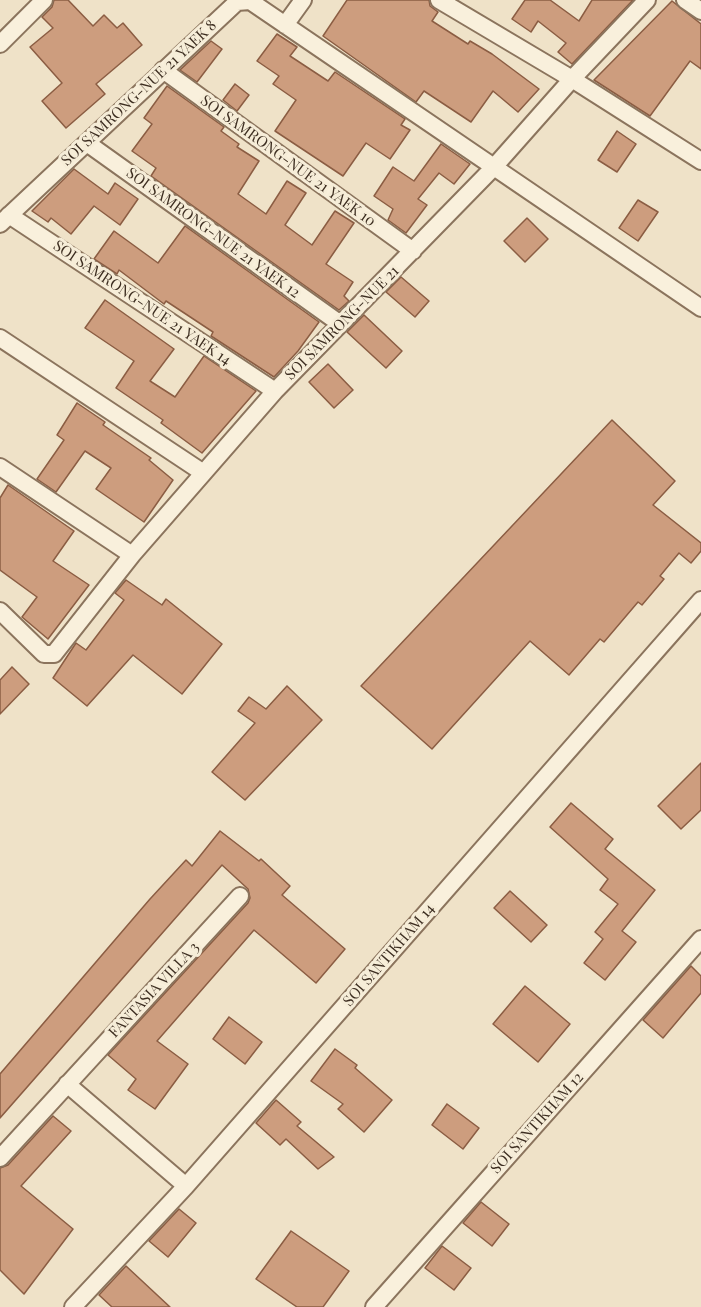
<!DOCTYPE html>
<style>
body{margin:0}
canvas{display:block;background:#efe2c8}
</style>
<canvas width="701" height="1307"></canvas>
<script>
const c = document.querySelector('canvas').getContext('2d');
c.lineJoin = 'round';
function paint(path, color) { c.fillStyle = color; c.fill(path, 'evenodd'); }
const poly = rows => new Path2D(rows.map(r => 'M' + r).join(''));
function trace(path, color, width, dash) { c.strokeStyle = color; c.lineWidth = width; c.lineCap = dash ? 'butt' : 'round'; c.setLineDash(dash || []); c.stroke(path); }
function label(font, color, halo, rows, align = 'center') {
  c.font = font + ' "Playfair Display",serif'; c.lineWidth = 6; c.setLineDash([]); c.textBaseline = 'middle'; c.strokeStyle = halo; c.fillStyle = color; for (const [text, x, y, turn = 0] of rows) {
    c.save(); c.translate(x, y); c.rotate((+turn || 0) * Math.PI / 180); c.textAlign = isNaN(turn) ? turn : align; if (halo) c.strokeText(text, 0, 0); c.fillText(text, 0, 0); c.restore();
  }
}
const building = poly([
 [54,0,68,0,93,26,104,15,117,28,123,23,142,45,96,84,105,94,66,128,42,101,62,83,30,47,53,28,42,17,52,7,54,0],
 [347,0,429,0,430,6,438,12,432,21,468,44,470,41,492,54,539,89,518,112,493,91,471,122,424,91,416,102,323,36,347,0],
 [525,0,550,0,579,21,592,0,633,0,572,64,558,52,566,43,538,21,531,32,512,19,525,0],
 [672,1,701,24,701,69,690,61,650,116,594,80,672,1],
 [277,34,297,47,290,56,328,81,335,72,405,119,401,125,410,130,390,159,366,143,343,176,275,131,296,100,273,84,279,76,257,61,277,34],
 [211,41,222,49,197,82,180,70,211,41],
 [235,84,249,95,237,111,223,100,235,84],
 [167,86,224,127,221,131,239,144,237,147,259,161,238,194,266,214,287,181,306,193,285,225,312,245,335,211,354,223,326,264,353,282,344,296,349,301,339,310,151,176,156,168,132,151,152,124,144,118,167,86],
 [617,131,636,144,617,172,598,160,617,131],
 [441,144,470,164,454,184,439,173,418,199,427,205,406,233,388,220,393,209,374,196,393,167,414,181,441,144],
 [74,169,108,194,115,183,138,199,120,225,94,206,71,234,51,218,48,222,32,211,74,169],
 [638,200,658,212,638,241,619,228,638,200],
 [527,218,548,239,525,262,504,241,527,218],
 [185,226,319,322,298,351,274,377,211,336,213,332,166,301,164,304,119,270,117,274,94,259,114,231,158,263,185,226],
 [401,277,429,301,415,317,386,292,401,277],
 [105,300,174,349,150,381,175,397,204,356,256,391,202,453,161,423,163,420,116,388,134,361,85,328,105,300],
 [364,315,402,351,386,368,347,332,364,315],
 [328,364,353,390,334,408,309,382,328,364],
 [77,403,105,422,103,425,151,458,149,460,173,480,144,522,96,489,111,468,85,451,56,492,37,479,64,440,57,435,77,403],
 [612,420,675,481,653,505,701,543,701,551,691,563,679,553,660,576,664,579,642,605,638,602,604,642,600,639,569,675,530,641,432,749,361,686,612,420],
 [8,485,74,531,53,561,89,585,48,639,22,617,37,597,0,570,0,498,8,485],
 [126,580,162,605,166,599,222,644,182,694,133,655,87,706,53,678,76,643,86,650,124,600,115,593,126,580],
 [12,667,29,684,0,714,0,680,12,667],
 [287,686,322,720,245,800,212,772,255,723,238,711,249,697,266,709,287,686],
 [701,763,701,810,681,829,658,806,701,763],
 [571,803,613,839,605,849,655,890,622,931,636,942,605,980,584,963,603,939,595,932,618,904,600,890,608,879,550,827,571,803],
 [220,831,259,861,261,859,290,886,282,895,345,949,316,983,254,930,157,1041,188,1064,155,1109,128,1090,136,1079,108,1055,248,903,250,898,248,889,222,865,0,1118,0,1074,150,899,186,860,192,866,220,831],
 [510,891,547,925,531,942,494,908,510,891],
 [691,966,701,976,701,993,663,1038,643,1020,691,966],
 [525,986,570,1024,538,1062,493,1024,525,986],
 [229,1017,262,1042,245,1064,213,1039,229,1017],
 [335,1049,357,1065,355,1068,392,1100,364,1132,338,1109,343,1104,311,1081,335,1049],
 [276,1100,301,1122,297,1126,334,1157,318,1169,286,1139,280,1145,256,1123,276,1100],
 [447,1104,479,1128,463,1149,432,1125,447,1104],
 [53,1116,71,1131,21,1186,73,1229,24,1294,0,1270,0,1168,8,1165,53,1116],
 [481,1202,509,1224,492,1246,463,1223,481,1202],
 [179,1209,196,1223,168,1257,149,1241,179,1209],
 [291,1231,349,1271,323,1307,297,1307,256,1279,291,1231],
 [442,1246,471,1268,454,1290,425,1268,442,1246],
 [126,1266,170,1307,112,1307,99,1295,126,1266]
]);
const street = poly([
 [439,0,572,79,701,161],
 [685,0,701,11],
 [285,25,303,0],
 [0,44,44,0],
 [163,70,413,251],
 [87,143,339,323],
 [9,215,275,391],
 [0,224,237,2,250,1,701,308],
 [0,338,202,472],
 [0,467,132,555],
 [0,611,44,654,54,654,132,555,275,391,494,167,572,79,647,0],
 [67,1084,186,1186],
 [0,1158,240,896],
 [73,1307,186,1186,701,600],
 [374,1307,701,939]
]);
const streetNames = [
 ["SOI SAMRONG-NUE 21 YAEK 8",139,93,-43],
 ["SOI SAMRONG-NUE 21 YAEK 10",288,161,36],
 ["SOI SAMRONG-NUE 21 YAEK 12",213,233,36],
 ["SOI SAMRONG-NUE 21 YAEK 14",142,303,34],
 ["SOI SAMRONG-NUE 21",342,323,-45],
 ["SOI SANTIKHAM 14",389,955,-49],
 ["FANTASIA VILLA 3",154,990,-47],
 ["SOI SANTIKHAM 12",537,1123,-48]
];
paint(building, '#cd9d7e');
trace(building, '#8b5d43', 1.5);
trace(street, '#8b745d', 20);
trace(street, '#f9f0dc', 16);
label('15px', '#3c2d20', '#f6edd8', streetNames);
</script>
